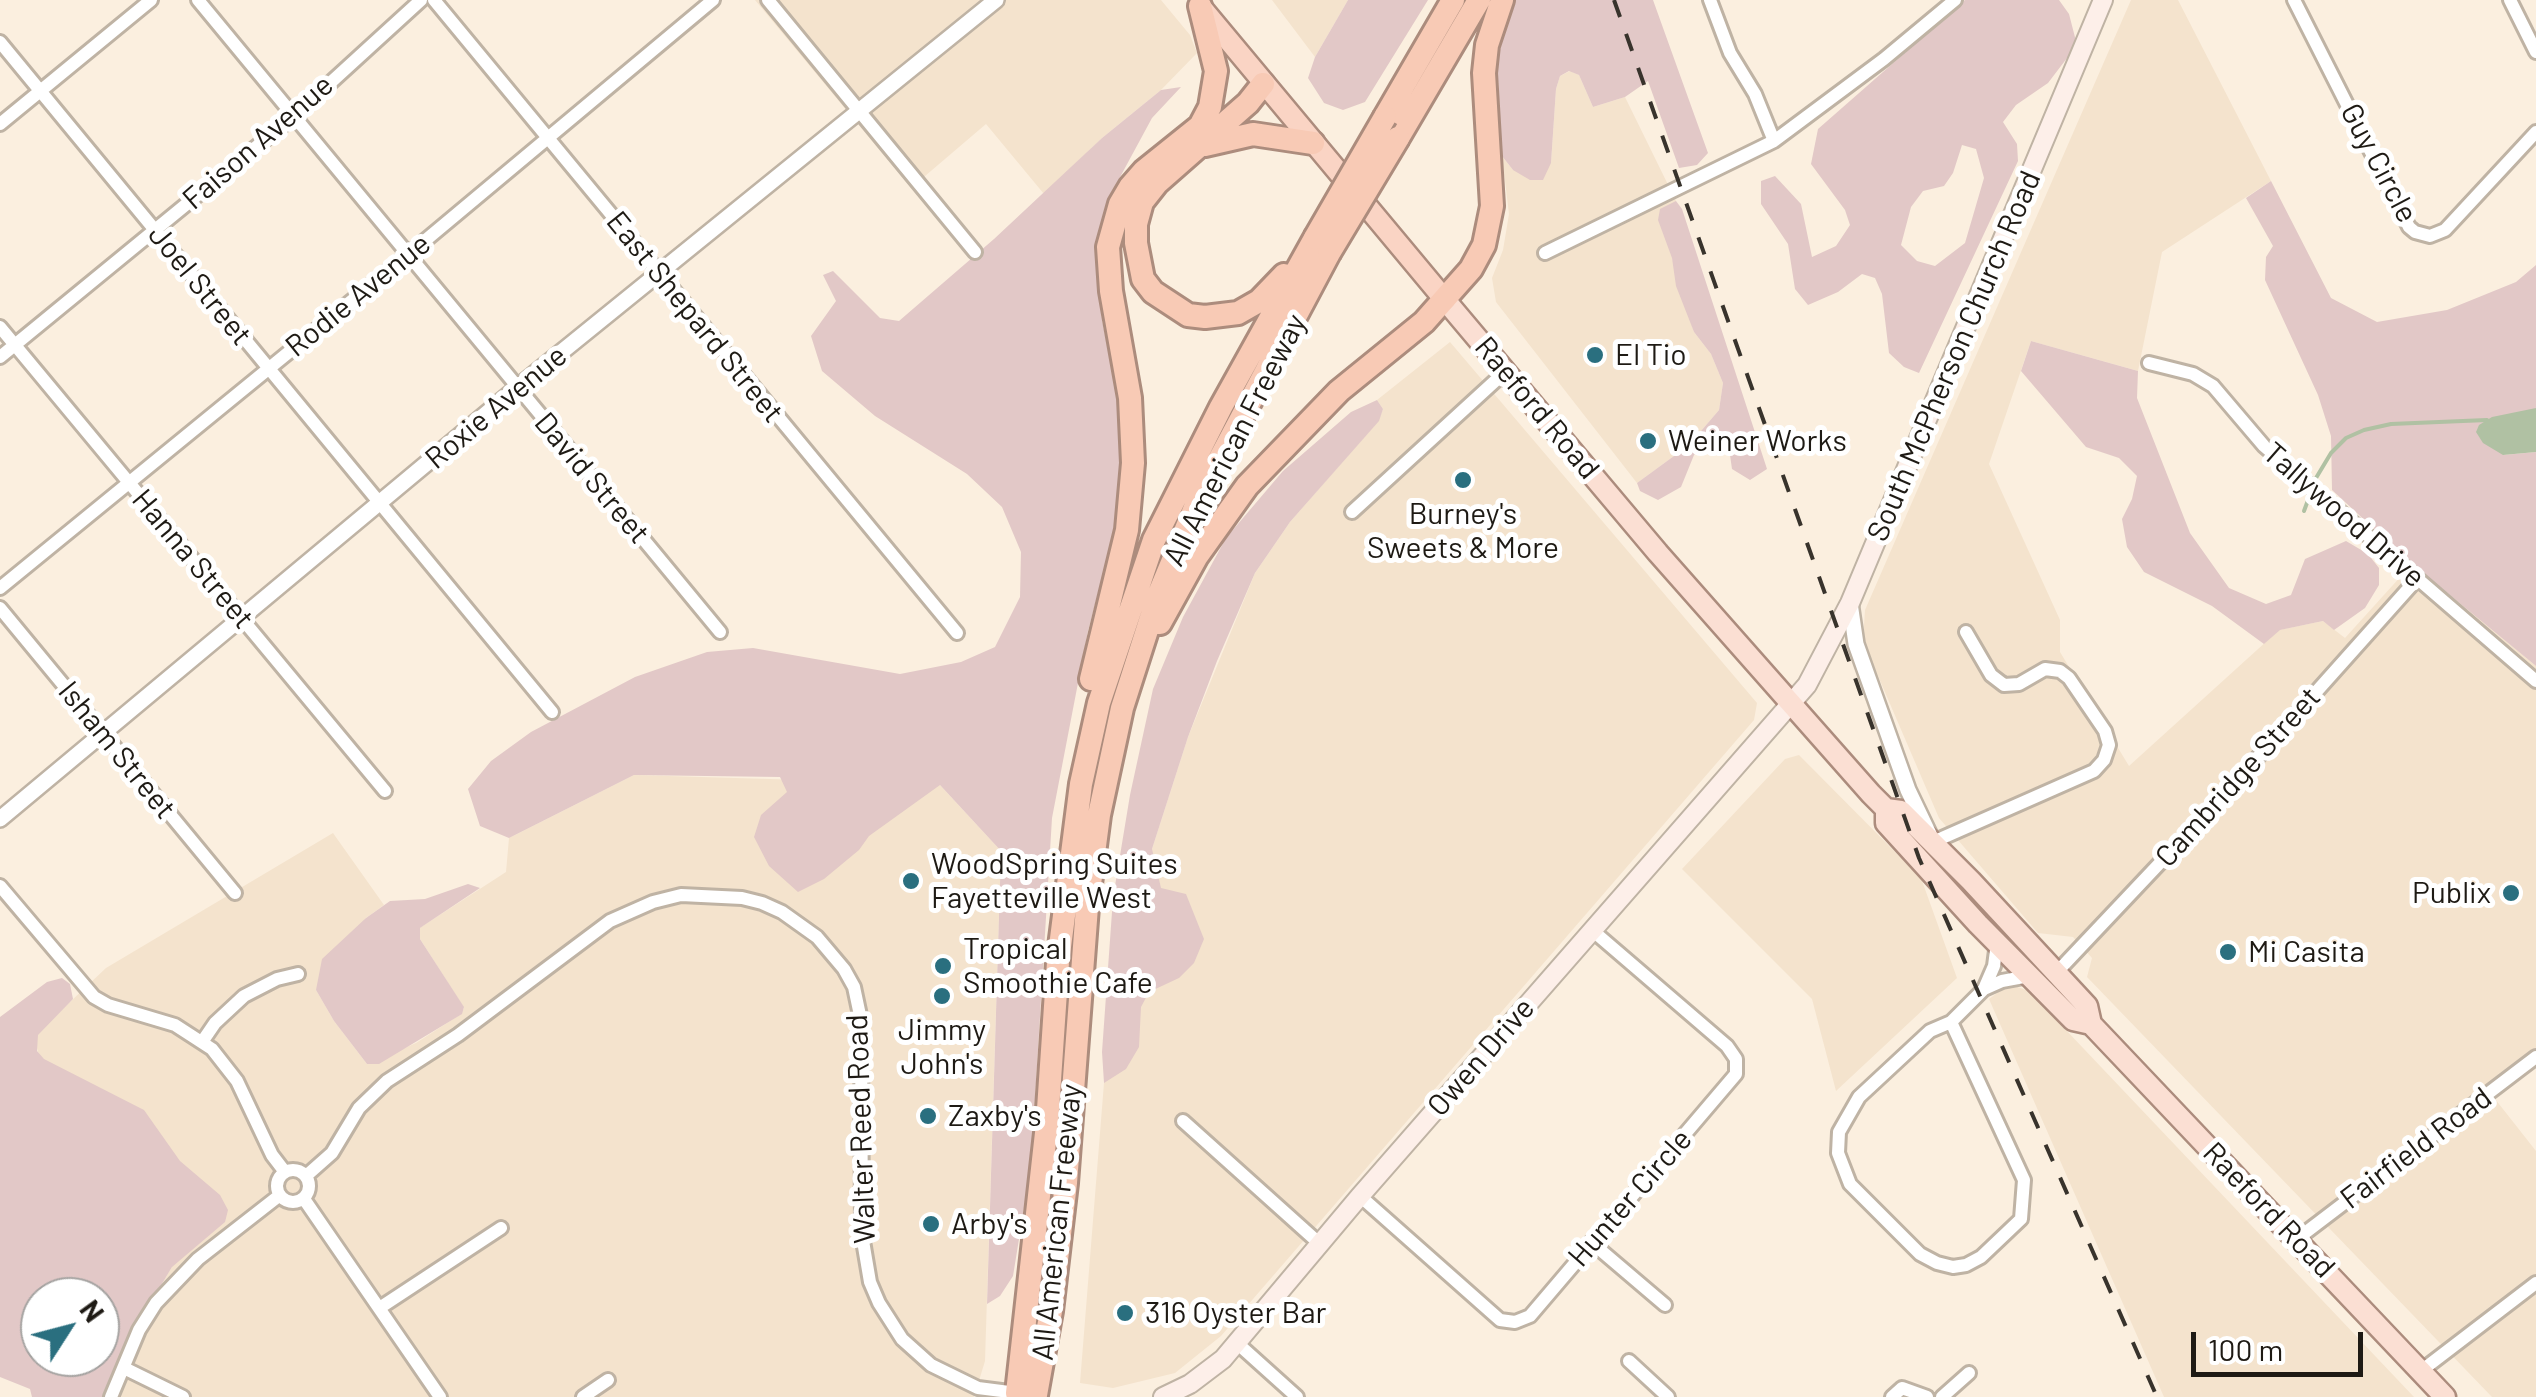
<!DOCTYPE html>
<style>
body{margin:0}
#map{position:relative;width:2536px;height:1397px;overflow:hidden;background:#fbefdf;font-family:Barlow,sans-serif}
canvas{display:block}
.north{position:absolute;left:20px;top:1277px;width:100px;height:100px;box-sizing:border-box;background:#fff;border:2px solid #a5a3a1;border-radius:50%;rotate:54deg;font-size:28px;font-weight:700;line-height:40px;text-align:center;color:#1e1a14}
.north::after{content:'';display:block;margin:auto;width:35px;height:45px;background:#2a6f7f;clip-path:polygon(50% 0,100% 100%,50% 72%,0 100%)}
.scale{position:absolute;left:2191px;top:1332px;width:172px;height:45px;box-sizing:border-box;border:5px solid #1e1a14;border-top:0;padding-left:12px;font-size:30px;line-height:35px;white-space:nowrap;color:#1e1a14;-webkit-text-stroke:8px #fff;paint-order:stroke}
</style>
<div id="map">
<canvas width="2536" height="1397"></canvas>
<div class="north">N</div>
<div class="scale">100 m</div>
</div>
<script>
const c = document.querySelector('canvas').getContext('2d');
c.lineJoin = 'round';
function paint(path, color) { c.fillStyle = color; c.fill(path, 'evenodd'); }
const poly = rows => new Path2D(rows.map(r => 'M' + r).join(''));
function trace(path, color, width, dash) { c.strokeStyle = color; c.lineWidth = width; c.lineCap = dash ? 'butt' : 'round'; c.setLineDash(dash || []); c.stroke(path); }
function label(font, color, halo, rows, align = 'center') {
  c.font = font + ' Barlow,sans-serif'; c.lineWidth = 10; c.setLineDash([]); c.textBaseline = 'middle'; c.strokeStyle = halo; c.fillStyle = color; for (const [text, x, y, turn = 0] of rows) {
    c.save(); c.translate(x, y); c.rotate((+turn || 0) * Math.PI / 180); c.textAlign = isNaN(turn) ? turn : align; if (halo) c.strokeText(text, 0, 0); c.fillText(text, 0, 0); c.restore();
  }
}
const built = poly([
 [755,0,1161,0,1190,35,1197,53,1161,90,1102,138,1044,194,986,124,911,188],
 [1272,0,1348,0,1315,57],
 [2131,0,2178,0,2271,181,2162,252,2138,371,2031,341,1989,464,2060,620,2060,652,2129,766,2279,630,2323,621,2345,638,2412,564,2536,666,2536,1056,2488,1090,2536,1151,2536,1397,2492,1397,2087,977,2092,958,2073,937,2038,933,1939,818,1863,641,1865,610],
 [1570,71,1579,75,1593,107,1625,97,1676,201,1672,258,1694,332,1711,354,1723,383,1719,410,1689,445,1637,483,1496,302,1492,278,1503,250,1509,214,1502,156,1513,170,1551,163,1556,89,1560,76],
 [1450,342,1757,703,1754,720,1221,1336,1175,1373,1113,1388,1080,1383,1104,1083,1116,995,1152,849,1188,737,1255,573,1290,522,1378,421,1383,409,1377,400],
 [1799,755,1921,878,1957,978,1836,1091,1812,999,1682,869,1785,759],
 [634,775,939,784,1001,851,985,1361,974,1397,110,1397,131,1336,172,1267,39,1056,34,1036,106,968,333,833,384,905,366,918,316,990,334,1021,367,1064,416,1043,461,1014,464,1008,415,931,506,872,509,838],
 [2009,984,2029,991,2414,1397,2164,1397,1989,999]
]);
const green = poly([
 [1348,0,1428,0,1365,102,1343,110,1324,103,1308,78,1315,57],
 [1513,0,1653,0,1708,153,1697,165,1679,168,1648,81,1625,97,1593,107,1579,75,1569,71,1560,76,1556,89,1551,163,1543,180,1530,180,1513,170,1502,156,1497,61],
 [1965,0,2059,0,2069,14,2077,45,2048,83,2016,105,2003,122,2017,144,2018,161,1919,373,1904,367,1889,353,1882,294,1875,278,1862,274,1838,292,1808,305,1795,289,1788,244,1761,204,1761,181,1775,176,1801,204,1812,257,1836,246,1850,225,1845,210,1811,164,1818,129],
 [1962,145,1976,149,1984,178,1965,243,1935,266,1917,261,1901,245,1911,207,1923,191,1944,186,1953,173],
 [1181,87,1152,118,1119,179,1099,236,1102,320,1119,405,1120,509,1088,631,1052,818,1031,1165,1013,1276,1000,1296,987,1304,1001,851,940,785,869,836,859,850,824,879,798,892,769,866,754,837,761,815,787,792,780,777,634,775,509,838,480,826,468,789,491,761,531,732,635,677,707,652,753,648,900,674,961,662,995,647,1020,597,1021,552,1002,507,967,474,875,416,822,371,811,336,836,301,823,275,833,271,880,318,899,321,994,239,1102,138,1161,90],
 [2271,181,2331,298,2377,322,2447,310,2516,282,2536,265,2536,408,2503,455,2536,452,2536,666,2412,564,2332,490,2331,436,2318,395,2265,280,2266,257,2273,246,2246,198],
 [1676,201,1682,209,1767,469,1750,480,1732,469,1729,448,1724,441,1709,442,1694,455,1681,487,1658,500,1640,491,1637,483,1689,445,1719,410,1723,383,1711,354,1694,332,1676,286,1672,258,1658,220,1660,209],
 [2031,341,2138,371,2137,398,2190,533,2229,588,2266,604,2291,595,2305,559,2346,541,2368,554,2379,568,2379,585,2365,608,2334,630,2323,621,2280,630,2264,644,2212,606,2144,572,2127,547,2122,519,2132,499,2137,476,2119,458,2086,447,2021,371],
 [1377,400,1383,409,1379,421,1290,522,1255,573,1217,661,1188,737,1152,849,1161,888,1186,894,1204,939,1194,963,1179,978,1149,992,1141,1007,1139,1047,1126,1069,1104,1083,1102,1052,1113,898,1130,795,1153,689,1183,617,1226,538,1283,471,1351,412],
 [468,884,480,888,420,928,420,939,464,1007,462,1014,379,1064,367,1064,334,1021,316,990,322,959,366,918,390,901,425,899],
 [62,978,70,984,73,999,38,1035,37,1051,44,1059,144,1110,180,1161,220,1195,228,1210,225,1222,172,1267,131,1336,106,1397,32,1397,30,1389,0,1377,0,1017,47,982],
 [40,1297,100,1297,100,1357,40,1357]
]);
const water = poly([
 [2536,408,2536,452,2503,455,2483,443,2476,432,2479,425,2492,417]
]);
const stream = poly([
 [2313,483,2331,453,2346,438,2364,430,2391,424,2487,420],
 [2304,511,2311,492]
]);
const minor = poly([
 [198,0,720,632],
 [434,0,957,633],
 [768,0,975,252],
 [1710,0,1730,53,1755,94,1774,141],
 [2294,0,2409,227,2415,232,2430,236,2445,230,2536,132],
 [2510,0,2536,52],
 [0,42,552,712],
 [0,124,151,0],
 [1545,253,1774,141,1884,59,1955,0],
 [0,327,385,791],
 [0,357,294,116,421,0],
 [2149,363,2193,374,2213,386,2264,446,2536,681],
 [1352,512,1506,371],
 [0,588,409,254,713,0],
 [0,608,235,893],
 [1933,842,2094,771,2104,760,2109,745,2105,731,2069,678,2060,671,2045,669,2019,684,2004,685,1991,675,1966,632],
 [0,886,94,997,108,1005,175,1025,212,1049,237,1081,272,1155,285,1172],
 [2057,972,2225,794,2417,579],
 [1984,989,1994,966,1997,943],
 [1951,1022,2024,1180,2021,1219,1981,1257,1966,1265,1953,1267,1937,1263,1920,1254,1850,1184,1838,1153,1839,1132,1859,1097,1930,1031,1951,1022],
 [1951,1022,1984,989,2002,981,2029,976],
 [202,1042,215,1023,244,996,277,979,298,974],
 [1183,1121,1320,1244],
 '277 1186a16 16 0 1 1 32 0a16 16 0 1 1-32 0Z',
 [306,1176,332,1153,359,1108,387,1081,458,1035,610,921,653,902,681,895,742,898,762,903,782,912,817,937,844,969,854,987,861,1020,862,1235,870,1282,879,1303,902,1339,931,1365,978,1388,1017,1393],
 [1360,1196,1500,1320,1515,1322,1530,1316,1736,1074,1736,1059,1727,1046,1592,930],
 [304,1199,440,1397],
 [2297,1239,2536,1057],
 [1591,1242,1665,1305],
 [381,1307,501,1228],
 [1237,1343,1297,1397],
 [1629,1361,1668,1397],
 [124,1368,183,1397],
 [2421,1371,2536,1283],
 [111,1397,139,1330,156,1303,198,1259,280,1195],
 [583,1397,608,1380],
 [1892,1397,1902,1388,1927,1397],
 [1942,1397,1969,1373]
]);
const tertiary = poly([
 [1850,603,1856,644,1908,790,1929,834],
 [0,819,517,388,996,0]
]);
const secondary = poly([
 [1163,1397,1190,1384,1223,1359,1360,1196,1807,685,1850,603,2103,0]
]);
const primary = poly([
 [1445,300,1658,553,1871,794,1886,809,1901,811,1971,881,2087,1006,2091,1024,2445,1397],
 [1886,809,1886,823,1978,924,2073,1020,2091,1024]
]);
const trunk = poly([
 [1200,6,1445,300]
]);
const motorway = poly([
 [1263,84,1248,103,1157,183,1142,202,1136,224,1136,243,1143,279,1153,292,1188,315,1205,317,1238,313,1259,301,1284,275],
 [1385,117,1453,0],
 [1398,138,1479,0],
 [1205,145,1253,134,1313,143],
 [1160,623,1197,556,1247,486,1339,391,1424,322,1471,269,1484,245,1492,206,1484,73,1487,45,1502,0],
 [1091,679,1127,530,1133,463,1130,398,1111,291,1108,247,1120,204,1130,187,1144,171,1200,126,1210,107,1216,71,1200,6],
 [1017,1393,1047,1124,1058,962,1081,784,1099,703,1154,540,1221,407,1315,238],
 [1036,1395,1051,1311,1066,1183,1087,907,1099,815,1122,708,1158,596,1199,498,1329,253]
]);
const rail = poly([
 [1614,0,1919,858,2157,1397]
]);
const motorwayBridge = poly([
 [1315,238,1385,117],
 [1329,253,1398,138]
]);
const markers = [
 [1595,355,10,"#2a6f7f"],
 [1648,441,10,"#2a6f7f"],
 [1463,480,10,"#2a6f7f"],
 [911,881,10,"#2a6f7f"],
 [2511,893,10,"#2a6f7f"],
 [2228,952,10,"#2a6f7f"],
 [943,966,10,"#2a6f7f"],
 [942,996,10,"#2a6f7f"],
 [928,1116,10,"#2a6f7f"],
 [931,1224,10,"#2a6f7f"],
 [1125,1313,10,"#2a6f7f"]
];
const streetNames = [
 ["Faison Avenue",258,142,-41],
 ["Guy Circle",2379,163,62],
 ["Joel Street",200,285,51],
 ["Rodie Avenue",358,295,-39],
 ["East Shepard Street",695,317,51],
 ["South McPherson Church Road",1954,356,-67],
 ["Roxie Avenue",496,407,-40],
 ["Raeford Road",1537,408,50],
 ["All American Freeway",1235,440,-63],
 ["David Street",592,478,50],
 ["Tallywood Drive",2344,515,41],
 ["Hanna Street",193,559,50],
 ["Isham Street",117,750,51],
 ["Cambridge Street",2238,777,-48],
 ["Owen Drive",1481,1057,-49],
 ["Walter Reed Road",861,1129,-92],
 ["Fairfield Road",2416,1148,-37],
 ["Hunter Circle",1630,1198,-49],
 ["Raeford Road",2269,1210,46],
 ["All American Freeway",1057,1222,-84]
];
const poiNames = [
 ["El Tio",1615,355],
 ["Weiner Works",1668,441],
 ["Burney's",1463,514,"center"],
 ["Sweets & More",1463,548,"center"],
 ["WoodSpring Suites",931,864],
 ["Fayetteville West",931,898],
 ["Publix",2491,893,"right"],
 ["Tropical",963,949],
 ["Smoothie Cafe",963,983],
 ["Mi Casita",2248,952],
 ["Jimmy",942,1030,"center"],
 ["John's",942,1064,"center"],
 ["Zaxby's",948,1116],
 ["Arby's",951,1224],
 ["316 Oyster Bar",1145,1313]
];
paint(built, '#f4e3cd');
paint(green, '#e2c8c7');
paint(water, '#b0c1a3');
trace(stream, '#b0c1a3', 4);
trace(minor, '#bfb3a4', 18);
trace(tertiary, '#bfb3a4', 20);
trace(secondary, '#bfb3a4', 22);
trace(primary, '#ac8c7d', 25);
trace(trunk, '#ac8c7d', 25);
trace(motorway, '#ac8c7d', 28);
trace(minor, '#fff', 12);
trace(tertiary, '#fff', 15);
trace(secondary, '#fdefe9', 18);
trace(primary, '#fbdfd3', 20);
trace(trunk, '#fad4c4', 20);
trace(motorway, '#f8cab5', 22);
trace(rail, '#38332c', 4, [18, 18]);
trace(motorwayBridge, '#ac8c7d', 28, []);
trace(motorwayBridge, '#f8cab5', 22);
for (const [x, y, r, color] of markers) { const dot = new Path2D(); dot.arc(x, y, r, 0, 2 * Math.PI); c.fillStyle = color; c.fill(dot); trace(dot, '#fff', 4); }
label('30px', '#1e1a14', '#fff', streetNames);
label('30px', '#1e1a14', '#fff', poiNames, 'left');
</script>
